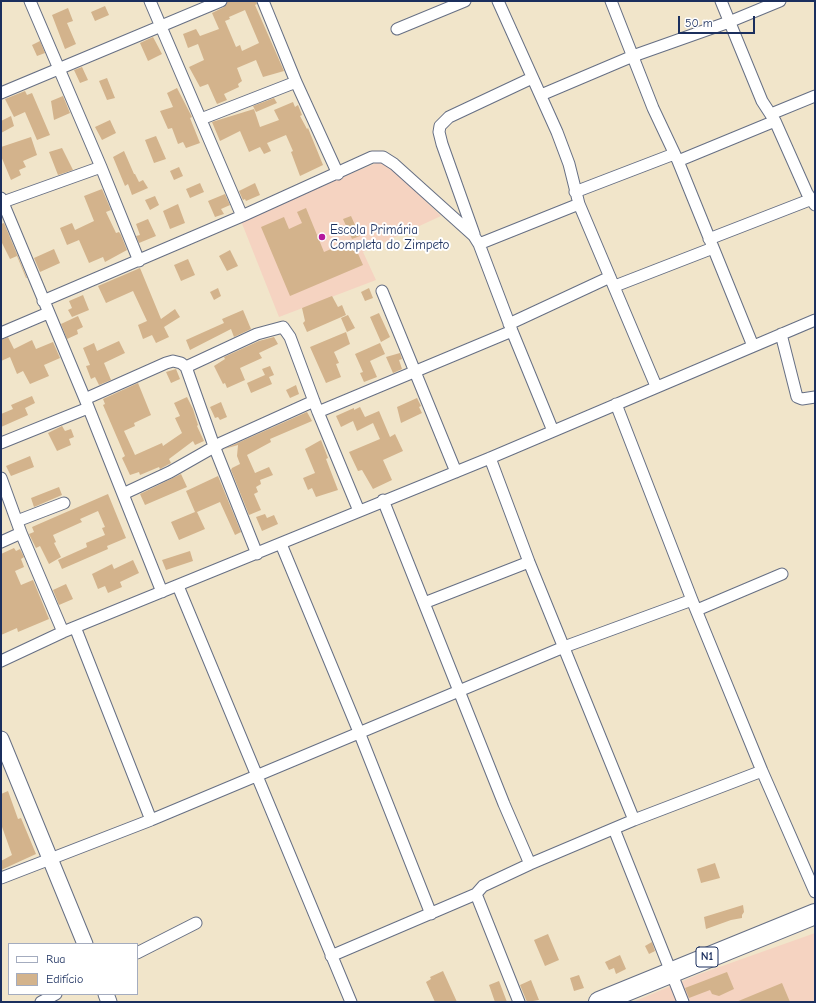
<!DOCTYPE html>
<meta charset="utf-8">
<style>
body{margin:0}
#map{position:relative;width:816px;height:1003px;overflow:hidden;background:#f1e5ca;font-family:"Comic Neue",sans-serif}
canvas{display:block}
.frame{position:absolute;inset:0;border:2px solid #1b2f5e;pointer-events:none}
.legend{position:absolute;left:8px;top:943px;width:130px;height:52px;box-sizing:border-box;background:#fff;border:1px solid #a4acbf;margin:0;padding:5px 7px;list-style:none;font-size:12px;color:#1b2f5e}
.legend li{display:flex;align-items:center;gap:8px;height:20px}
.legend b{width:20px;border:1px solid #a4acbf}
.scale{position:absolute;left:678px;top:16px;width:77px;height:18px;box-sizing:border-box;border:2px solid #1b2f5e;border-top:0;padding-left:5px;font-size:12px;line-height:14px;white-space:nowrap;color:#1b2f5e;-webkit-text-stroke:3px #fff;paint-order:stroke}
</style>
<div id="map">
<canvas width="816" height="1003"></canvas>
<div class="frame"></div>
<ul class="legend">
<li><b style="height:5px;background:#fff"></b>Rua</li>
<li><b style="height:11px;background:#d3b38c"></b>Edifício</li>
</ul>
<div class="scale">50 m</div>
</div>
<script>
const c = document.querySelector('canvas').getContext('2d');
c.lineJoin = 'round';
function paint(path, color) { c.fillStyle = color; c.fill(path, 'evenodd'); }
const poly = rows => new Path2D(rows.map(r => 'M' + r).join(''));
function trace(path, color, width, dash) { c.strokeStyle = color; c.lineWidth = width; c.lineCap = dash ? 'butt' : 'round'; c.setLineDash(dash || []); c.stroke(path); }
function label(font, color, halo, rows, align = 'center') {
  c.font = font + ' "Comic Neue",sans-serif'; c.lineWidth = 4; c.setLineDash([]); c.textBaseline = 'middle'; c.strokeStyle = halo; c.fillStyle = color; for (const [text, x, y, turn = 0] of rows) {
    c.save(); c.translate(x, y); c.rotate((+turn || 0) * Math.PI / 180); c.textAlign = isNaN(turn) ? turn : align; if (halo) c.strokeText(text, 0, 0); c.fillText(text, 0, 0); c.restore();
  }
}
const built = poly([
 [383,160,441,216,363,252,376,280,279,317,241,221],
 [815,933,815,1002,633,1002,697,975]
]);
const building = poly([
 [228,1,256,1,257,4,255,5,284,71,263,77,256,60,237,68,242,81,238,84,239,87,224,94,227,100,217,104,208,84,200,87,189,67,204,60,198,44,188,48,183,34,196,29,200,36,219,29,212,13,224,7],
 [245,10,259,43,242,51,240,45,236,47,225,21,230,19,229,17],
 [105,6,109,15,95,21,91,12],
 [68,8,73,21,67,23,76,44,65,49,52,15],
 [153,37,162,54,148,61,140,43],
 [40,41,45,53,37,56,32,45],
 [82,67,88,80,80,83,74,70],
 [107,78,115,98,107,100,99,81],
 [177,88,192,117,190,118,200,143,186,148,183,142,178,144,172,128,168,129,160,111,173,107,167,93],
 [25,91,27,95,32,93,50,135,37,140,25,112,14,117,5,99],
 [63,96,70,113,54,120,51,101],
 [274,98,277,103,256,112,253,106],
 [293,102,295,107,298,105,302,115,300,116,307,129,308,128,323,165,300,176,291,152,293,151,286,135,267,143,271,151,264,154,260,147,249,152,240,131,220,141,212,122,254,109,260,127,279,120,274,110],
 [11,116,14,126,1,133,1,121],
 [110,120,116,133,102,140,95,127],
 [156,136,166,159,154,163,145,140],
 [31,137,37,155,23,161,26,167,19,170,21,175,11,180,1,156,1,147],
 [62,148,73,170,58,175,49,152],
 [124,151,134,174,135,174,139,182,143,180,148,188,132,195,128,184,125,186,113,157],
 [179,167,183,176,174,180,170,171],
 [200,183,204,192,190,198,186,189],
 [255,183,260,195,246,201,245,199,243,200,239,191],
 [102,189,111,210,106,212,116,233,119,232,121,235,127,250,105,262,103,257,89,263,79,240,67,245,60,228,72,223,75,230,94,221,84,196],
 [225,194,230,205,221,209,224,214,215,217,208,201],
 [155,196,159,205,150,210,145,200],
 [178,204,185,223,170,229,163,211],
 [306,208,324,252,352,240,363,265,290,296,261,227,284,217,289,229,302,223,297,212],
 [351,216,360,236,352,239,343,219],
 [148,219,156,236,139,243,136,236,140,235,136,224],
 [4,223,27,278,26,278,17,256,10,259,1,241,1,224],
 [54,249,60,263,40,272,34,258],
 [230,250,238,266,227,271,219,256],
 [188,259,195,275,181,281,174,265],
 [140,268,161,319,175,309,180,317,164,327,169,337,156,343,152,335,143,339,138,325,147,321,133,291,106,303,98,286],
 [218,288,221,296,214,300,210,292],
 [369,288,373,298,365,301,361,292],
 [83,295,89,310,72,317,68,310,72,308,69,301],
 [332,296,338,307,342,305,346,315,307,332,303,323,305,321,302,308],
 [243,310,251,329,234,337,231,329,190,350,186,340,224,323,222,319],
 [379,313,390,337,381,342,370,317],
 [348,315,355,328,347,332,341,318],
 [78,316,83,327,77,330,78,334,67,339,61,324],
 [346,332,350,344,334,352,339,363,336,364,341,377,326,383,310,347],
 [8,337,14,349,32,340,36,349,53,342,60,358,44,365,49,376,30,384,23,371,17,374,10,357,1,361,1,340],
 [274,337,278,344,259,353,262,358,240,368,245,380,227,388,225,383,223,384,214,366,225,359,224,357,259,341],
 [119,341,125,353,104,363,111,380,99,385,95,377,91,379,86,366,90,365,83,348,94,343,97,351],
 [380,343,385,354,370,361,377,377,364,382,360,373,363,372,355,354],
 [400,353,402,359,399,360,402,369,393,373,386,357],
 [270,366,274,375,269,377,272,384,251,393,247,383,265,375,262,369],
 [176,369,180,379,171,383,166,372],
 [138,383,151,415,134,423,135,426,124,431,135,455,162,443,163,446,182,433,175,418,180,416,174,403,187,397,193,409,198,425,197,426,204,441,195,445,193,441,169,459,171,463,160,469,159,467,140,475,139,472,130,475,122,458,125,456,103,405,105,404,103,399],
 [296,385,299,394,290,398,286,390],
 [32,396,35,403,25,408,28,415,1,427,1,414,13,409,11,405],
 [417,398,421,406,419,407,422,413,401,423,397,407],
 [221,402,227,417,220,420,218,417,215,418,210,407],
 [360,407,365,417,379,411,390,437,395,434,403,451,383,460,392,480,373,489,362,470,358,471,349,452,380,439,373,423,357,431,353,421,341,427,336,416,354,408,354,410],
 [307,412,312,421,270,439,271,442,247,455,255,473,269,467,273,475,260,480,261,484,256,487,258,492,254,494,261,510,249,515,231,470,232,468,240,464,237,456,238,445,224,449],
 [62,426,65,431,71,429,74,437,69,439,71,445,57,451,48,433],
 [321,440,328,458,326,459,338,490,316,497,312,488,308,490,303,478,315,473,305,449],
 [30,456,34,467,11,476,6,466],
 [181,474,187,487,145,505,140,494],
 [218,476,241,532,235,535,220,502,197,512,205,529,179,540,171,522,195,512,186,491],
 [59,487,62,495,34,507,31,498],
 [108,494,126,538,107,546,108,549,62,569,58,560,87,547,86,543,105,535,102,528,105,527,98,511,80,519,82,522,53,535,56,542,54,543,61,557,49,564,40,546,36,548,29,534,34,532,32,527],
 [265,514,267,518,274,515,278,524,262,531,256,517],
 [14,548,16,551,20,549,24,557,21,559,24,567,15,571,21,585,33,580,49,619,18,632,17,628,1,635,1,554],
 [190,551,193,561,166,570,162,560],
 [133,560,139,573,120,582,122,587,108,593,105,586,98,589,92,574,112,564,114,569],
 [66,584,73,599,59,605,53,590],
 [8,791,18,819,21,818,36,854,1,870,1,861,12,855,1,824,1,794],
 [715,863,720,878,701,883,697,869],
 [743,905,744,912,742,915,742,918,731,920,706,929,704,917],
 [548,934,559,960,545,966,534,940],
 [652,942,655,951,649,954,645,946],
 [620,955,626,969,616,974,614,968,609,970,605,962],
 [443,971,457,1002,435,1002,426,982,431,979,430,977],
 [727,972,734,989,719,996,712,994,710,990,689,998,685,988],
 [579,975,584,988,574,991,570,978],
 [531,980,539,1000,527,1002,520,985],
 [499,981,507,1002,495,1002,489,985],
 [782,983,790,1002,736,1002]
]);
const street = poly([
 [30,1,101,167,139,261],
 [150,1,242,216],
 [263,1,296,82,338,174],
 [498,1,557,132,569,164,579,204,656,386],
 [611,1,653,108,678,161,753,346],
 [721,1,762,101,775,121,807,193,815,205],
 [397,29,465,1],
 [1,93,221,1],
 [541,95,633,56,729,22,780,1],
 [771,114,815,96],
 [201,119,296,82],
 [678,161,775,121],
 [575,192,674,154],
 [1,198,85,399,162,592],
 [3,202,101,167],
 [474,234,442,144,439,132,440,126,449,117,532,78],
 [709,239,812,199],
 [479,244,579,204],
 [615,286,713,248],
 [382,291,456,472],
 [43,301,242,216,372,157,383,157,394,164,474,236,479,244,512,331,553,431],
 [509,324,610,277],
 [1,333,48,313],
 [781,334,797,397,802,399,815,397],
 [186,367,214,446,257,554],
 [85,399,166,363,173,361,181,363,186,367,257,334,283,327,290,337,318,412,359,511],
 [616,404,692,600,762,771,815,892],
 [318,412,512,331],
 [1,443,88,408],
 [490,458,529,562,634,820],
 [1,478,21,533,63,632],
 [123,494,170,472,221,443,314,401],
 [383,500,504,804,530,864],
 [17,521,64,503],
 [1,542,21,533],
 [281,544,359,732,431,914],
 [178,586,351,1002],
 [424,603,529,562],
 [697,610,782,574],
 [75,627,151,820],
 [1,661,63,632,490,458,815,320],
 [614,829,683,1002],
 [1,878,151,820,564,647,692,600],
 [476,894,519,1002],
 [137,953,196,923],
 [331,956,476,894,483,886,530,864,634,820,762,771],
 [41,1002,56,994]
]);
const secondary = poly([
 [1,739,85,944],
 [106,994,109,1002]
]);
const highway = poly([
 [599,1002,815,914]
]);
const markers = [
 [322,237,4,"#b5179e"]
];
const shields = [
 [707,957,22]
];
const shieldNames = [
 ["N1",707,957]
];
const poiNames = [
 ["Escola Primária",330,230],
 ["Completa do Zimpeto",330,245]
];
paint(built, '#f5d3c1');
paint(building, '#d3b38c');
trace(street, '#666f84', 13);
trace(secondary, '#666f84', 17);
trace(highway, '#666f84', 22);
trace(street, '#fff', 11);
trace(secondary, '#fff', 15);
trace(highway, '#fff', 20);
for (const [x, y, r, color] of markers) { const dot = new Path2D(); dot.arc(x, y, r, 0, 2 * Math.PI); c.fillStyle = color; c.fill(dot); trace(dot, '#fff', 1.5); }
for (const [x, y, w] of shields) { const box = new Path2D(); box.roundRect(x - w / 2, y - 10, w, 20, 3); c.fillStyle = '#fff'; c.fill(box); trace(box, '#1b2f5e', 1); }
label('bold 12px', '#1b2f5e', null, shieldNames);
label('13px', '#1b2f5e', '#fff', poiNames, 'left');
</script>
